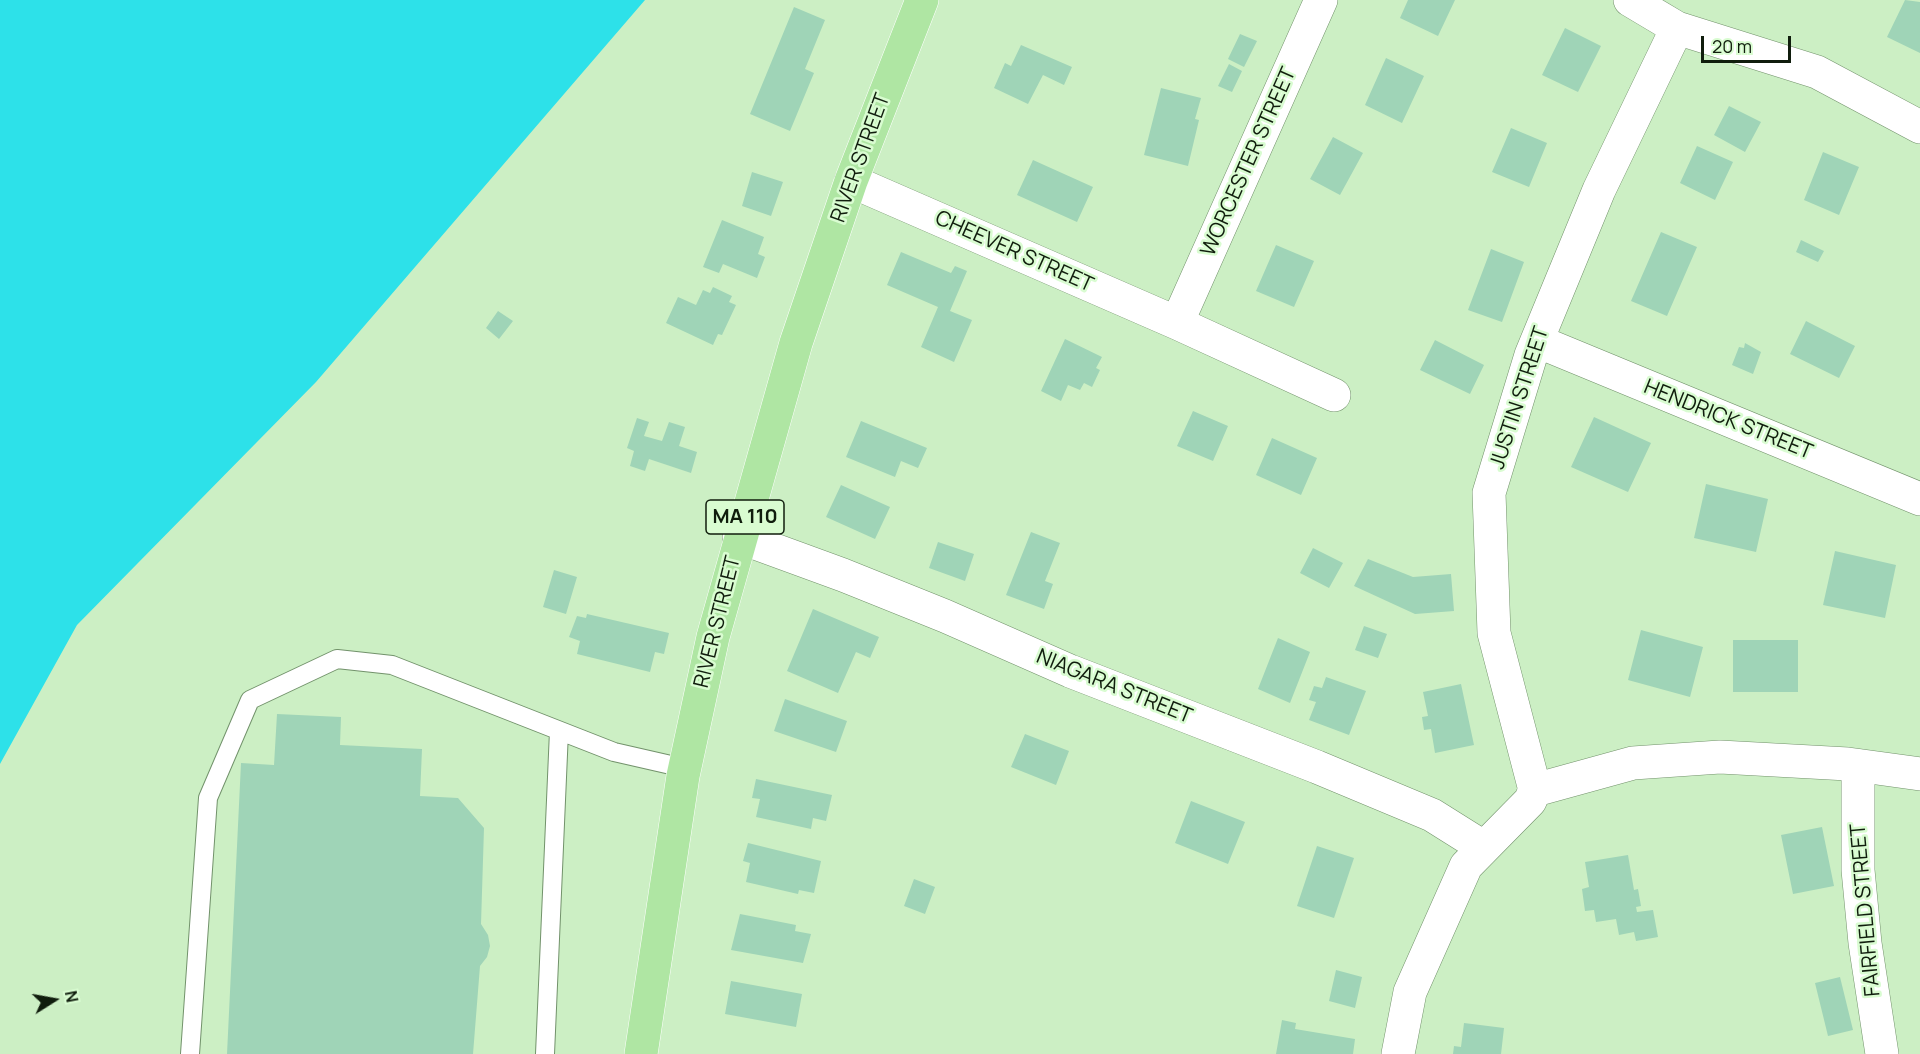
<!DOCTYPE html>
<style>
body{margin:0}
#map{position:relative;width:1920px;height:1054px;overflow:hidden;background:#ccefc4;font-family:Manrope,sans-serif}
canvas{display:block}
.north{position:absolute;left:24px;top:970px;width:60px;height:60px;-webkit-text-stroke:4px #d9fcd1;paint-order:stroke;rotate:79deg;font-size:16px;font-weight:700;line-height:24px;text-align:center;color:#101d0d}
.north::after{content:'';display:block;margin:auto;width:21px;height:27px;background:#101d0d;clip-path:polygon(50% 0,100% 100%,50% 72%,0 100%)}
.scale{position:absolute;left:1701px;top:36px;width:90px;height:27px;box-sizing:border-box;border:3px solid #101d0d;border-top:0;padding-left:8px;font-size:18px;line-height:21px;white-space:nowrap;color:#101d0d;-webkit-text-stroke:4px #d9fcd1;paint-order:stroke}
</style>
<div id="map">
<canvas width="1920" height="1054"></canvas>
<div class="north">N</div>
<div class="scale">20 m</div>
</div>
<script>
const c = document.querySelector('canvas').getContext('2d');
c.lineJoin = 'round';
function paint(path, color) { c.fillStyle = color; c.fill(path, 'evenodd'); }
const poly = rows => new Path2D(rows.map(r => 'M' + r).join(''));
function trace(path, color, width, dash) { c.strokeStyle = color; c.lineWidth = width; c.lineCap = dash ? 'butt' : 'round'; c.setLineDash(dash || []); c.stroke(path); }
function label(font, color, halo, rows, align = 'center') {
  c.font = font + ' Manrope,sans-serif'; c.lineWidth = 5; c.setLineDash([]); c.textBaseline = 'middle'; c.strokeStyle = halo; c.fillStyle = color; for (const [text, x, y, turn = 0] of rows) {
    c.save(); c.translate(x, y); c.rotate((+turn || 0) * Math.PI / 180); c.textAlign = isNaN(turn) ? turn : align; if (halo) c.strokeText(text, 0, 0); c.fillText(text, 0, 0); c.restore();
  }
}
const water = poly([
 [0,0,645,0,316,382,77,625,0,764]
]);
const building = poly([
 [1408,0,1455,0,1438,36,1400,18],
 [1905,0,1920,2,1920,53,1887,37],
 [794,7,825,20,805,69,814,73,790,131,750,114],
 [1565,28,1601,46,1578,92,1542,75],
 [1240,34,1257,41,1244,67,1228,59],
 [1021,45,1072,67,1064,85,1043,75,1028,104,994,88,1005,63,1011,66],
 [1386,58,1424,76,1402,123,1365,105],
 [1229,64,1242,71,1232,92,1218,86],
 [1161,88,1201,98,1195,119,1199,120,1188,166,1144,155],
 [1729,106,1761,122,1745,152,1714,135],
 [1511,128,1547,143,1529,187,1492,172],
 [1333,137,1363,153,1340,195,1310,179],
 [1697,146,1733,162,1715,200,1680,183],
 [1823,152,1859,167,1839,215,1804,200],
 [1033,160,1093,187,1077,222,1017,195],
 [752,172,783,182,771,216,742,206],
 [722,220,764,237,758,254,765,257,757,278,723,264,719,273,703,267],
 [1661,232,1697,247,1667,316,1631,301],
 [1801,240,1824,251,1818,262,1796,252],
 [1276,245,1314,261,1294,307,1256,291],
 [1491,249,1524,262,1502,322,1468,310],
 [901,252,951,273,955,266,967,271,950,311,972,320,954,362,921,347,938,307,887,285],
 [713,287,732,296,729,302,736,305,722,335,718,334,713,345,666,323,678,297,696,305,703,290,710,293],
 [498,311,513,321,499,339,486,328],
 [1806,321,1855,346,1839,378,1790,354],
 [1065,339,1102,357,1096,368,1100,370,1092,387,1084,383,1080,390,1068,385,1061,401,1041,391],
 [1435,340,1484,365,1470,394,1420,370],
 [1745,343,1761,352,1753,374,1732,365,1739,347,1744,348],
 [1193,411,1228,426,1213,461,1177,446],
 [1594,417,1651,443,1628,492,1571,467],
 [637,418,649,422,644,436,662,441,669,422,685,427,679,446,697,452,691,473,649,459,645,471,630,466,634,451,627,448],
 [861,421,927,448,918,468,901,461,895,477,846,457],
 [1272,438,1317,458,1301,495,1256,475],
 [1706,484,1768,499,1756,552,1694,538],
 [841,485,890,507,875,539,826,517],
 [1031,532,1060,543,1045,581,1053,584,1044,609,1006,595],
 [938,542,974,554,965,581,929,568],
 [1313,548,1343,563,1329,588,1300,573],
 [1835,551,1896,565,1885,618,1823,605],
 [1368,559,1413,577,1451,574,1454,611,1415,614,1354,586],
 [554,570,577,577,566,614,543,607],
 [813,609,879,637,870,658,856,652,838,693,787,671],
 [587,614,669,633,664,654,655,652,650,672,577,654,580,641,569,637,577,616,586,618],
 [1364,626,1387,634,1378,658,1355,650],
 [1641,630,1703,647,1690,697,1628,680],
 [1278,638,1310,652,1290,703,1258,689],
 [1733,640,1798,640,1798,692,1733,692],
 [1326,677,1366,691,1349,735,1309,720,1316,702,1309,700,1314,686,1322,688],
 [1461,684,1474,745,1435,753,1431,729,1424,730,1422,717,1428,716,1423,692],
 [785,699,847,721,836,752,774,731],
 [277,714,341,717,340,745,422,749,420,796,458,798,484,828,481,924,488,935,490,946,487,957,480,966,473,1054,227,1054,241,763,274,765],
 [1025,734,1069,751,1056,785,1011,767],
 [756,779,832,795,826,821,813,818,811,829,756,817,760,799,752,798],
 [1191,801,1245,822,1228,864,1175,843],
 [1822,827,1834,886,1793,894,1781,835],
 [748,843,821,861,814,893,799,890,798,894,746,882,750,863,743,861],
 [1317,846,1354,858,1334,918,1297,906],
 [1628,855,1634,890,1638,889,1641,906,1636,907,1637,912,1653,910,1658,937,1636,941,1634,932,1619,935,1616,919,1596,922,1594,910,1585,911,1582,889,1589,887,1585,862],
 [914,879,935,887,925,914,904,906],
 [740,914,796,925,795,931,811,934,803,963,731,950],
 [1336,970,1362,977,1355,1008,1329,1001],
 [1840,977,1853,1030,1828,1036,1815,983],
 [731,981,802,994,796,1027,725,1014],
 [1282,1020,1296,1023,1295,1029,1355,1039,1353,1054,1276,1054],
 [1464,1023,1504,1028,1501,1054,1453,1054,1454,1046,1461,1047]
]);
const lane = poly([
 [190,1054,208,798,250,700,337,659,392,665,614,752,684,768],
 [545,1054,559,731]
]);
const street = poly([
 [1630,0,1677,28,1817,72,1920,127],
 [851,181,1177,323,1334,395],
 [1177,323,1321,0],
 [1537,341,1920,499],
 [739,537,843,575,945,616,1070,671,1317,767,1432,815,1483,847],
 [1858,766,1858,870,1865,943,1882,1054],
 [1535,790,1494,633,1489,493,1531,355,1599,190,1677,28]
]);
const secondary = poly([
 [1398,1054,1410,992,1466,866,1530,801,1535,790,1633,763,1720,757,1848,764,1920,774]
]);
const primary = poly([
 [641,1054,683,776,713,637,796,343,851,181,922,0]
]);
const shields = [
 [745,517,78]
];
const shieldNames = [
 ["MA 110",745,517]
];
const streetNames = [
 ["RIVER STREET",861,158,-70],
 ["WORCESTER STREET",1249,162,-66],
 ["CHEEVER STREET",1014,252,24],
 ["JUSTIN STREET",1520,398,-72],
 ["HENDRICK STREET",1728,420,22],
 ["RIVER STREET",718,622,-76],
 ["NIAGARA STREET",1114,687,22],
 ["FAIRFIELD STREET",1866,910,-95]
];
paint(water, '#2de1e9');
paint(building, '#9fd4b7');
trace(lane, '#72926b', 20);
trace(street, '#72926b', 34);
trace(secondary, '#72926b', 34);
trace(primary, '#fff', 34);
trace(lane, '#fff', 18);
trace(street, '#fff', 33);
trace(secondary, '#fff', 33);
trace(primary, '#afe6a3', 33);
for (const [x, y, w] of shields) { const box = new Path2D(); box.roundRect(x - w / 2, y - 17, w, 34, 4.5); c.fillStyle = '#d9fcd1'; c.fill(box); trace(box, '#101d0d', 1.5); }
label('bold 20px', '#101d0d', null, shieldNames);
label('21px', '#101d0d', '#d9fcd1', streetNames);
</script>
